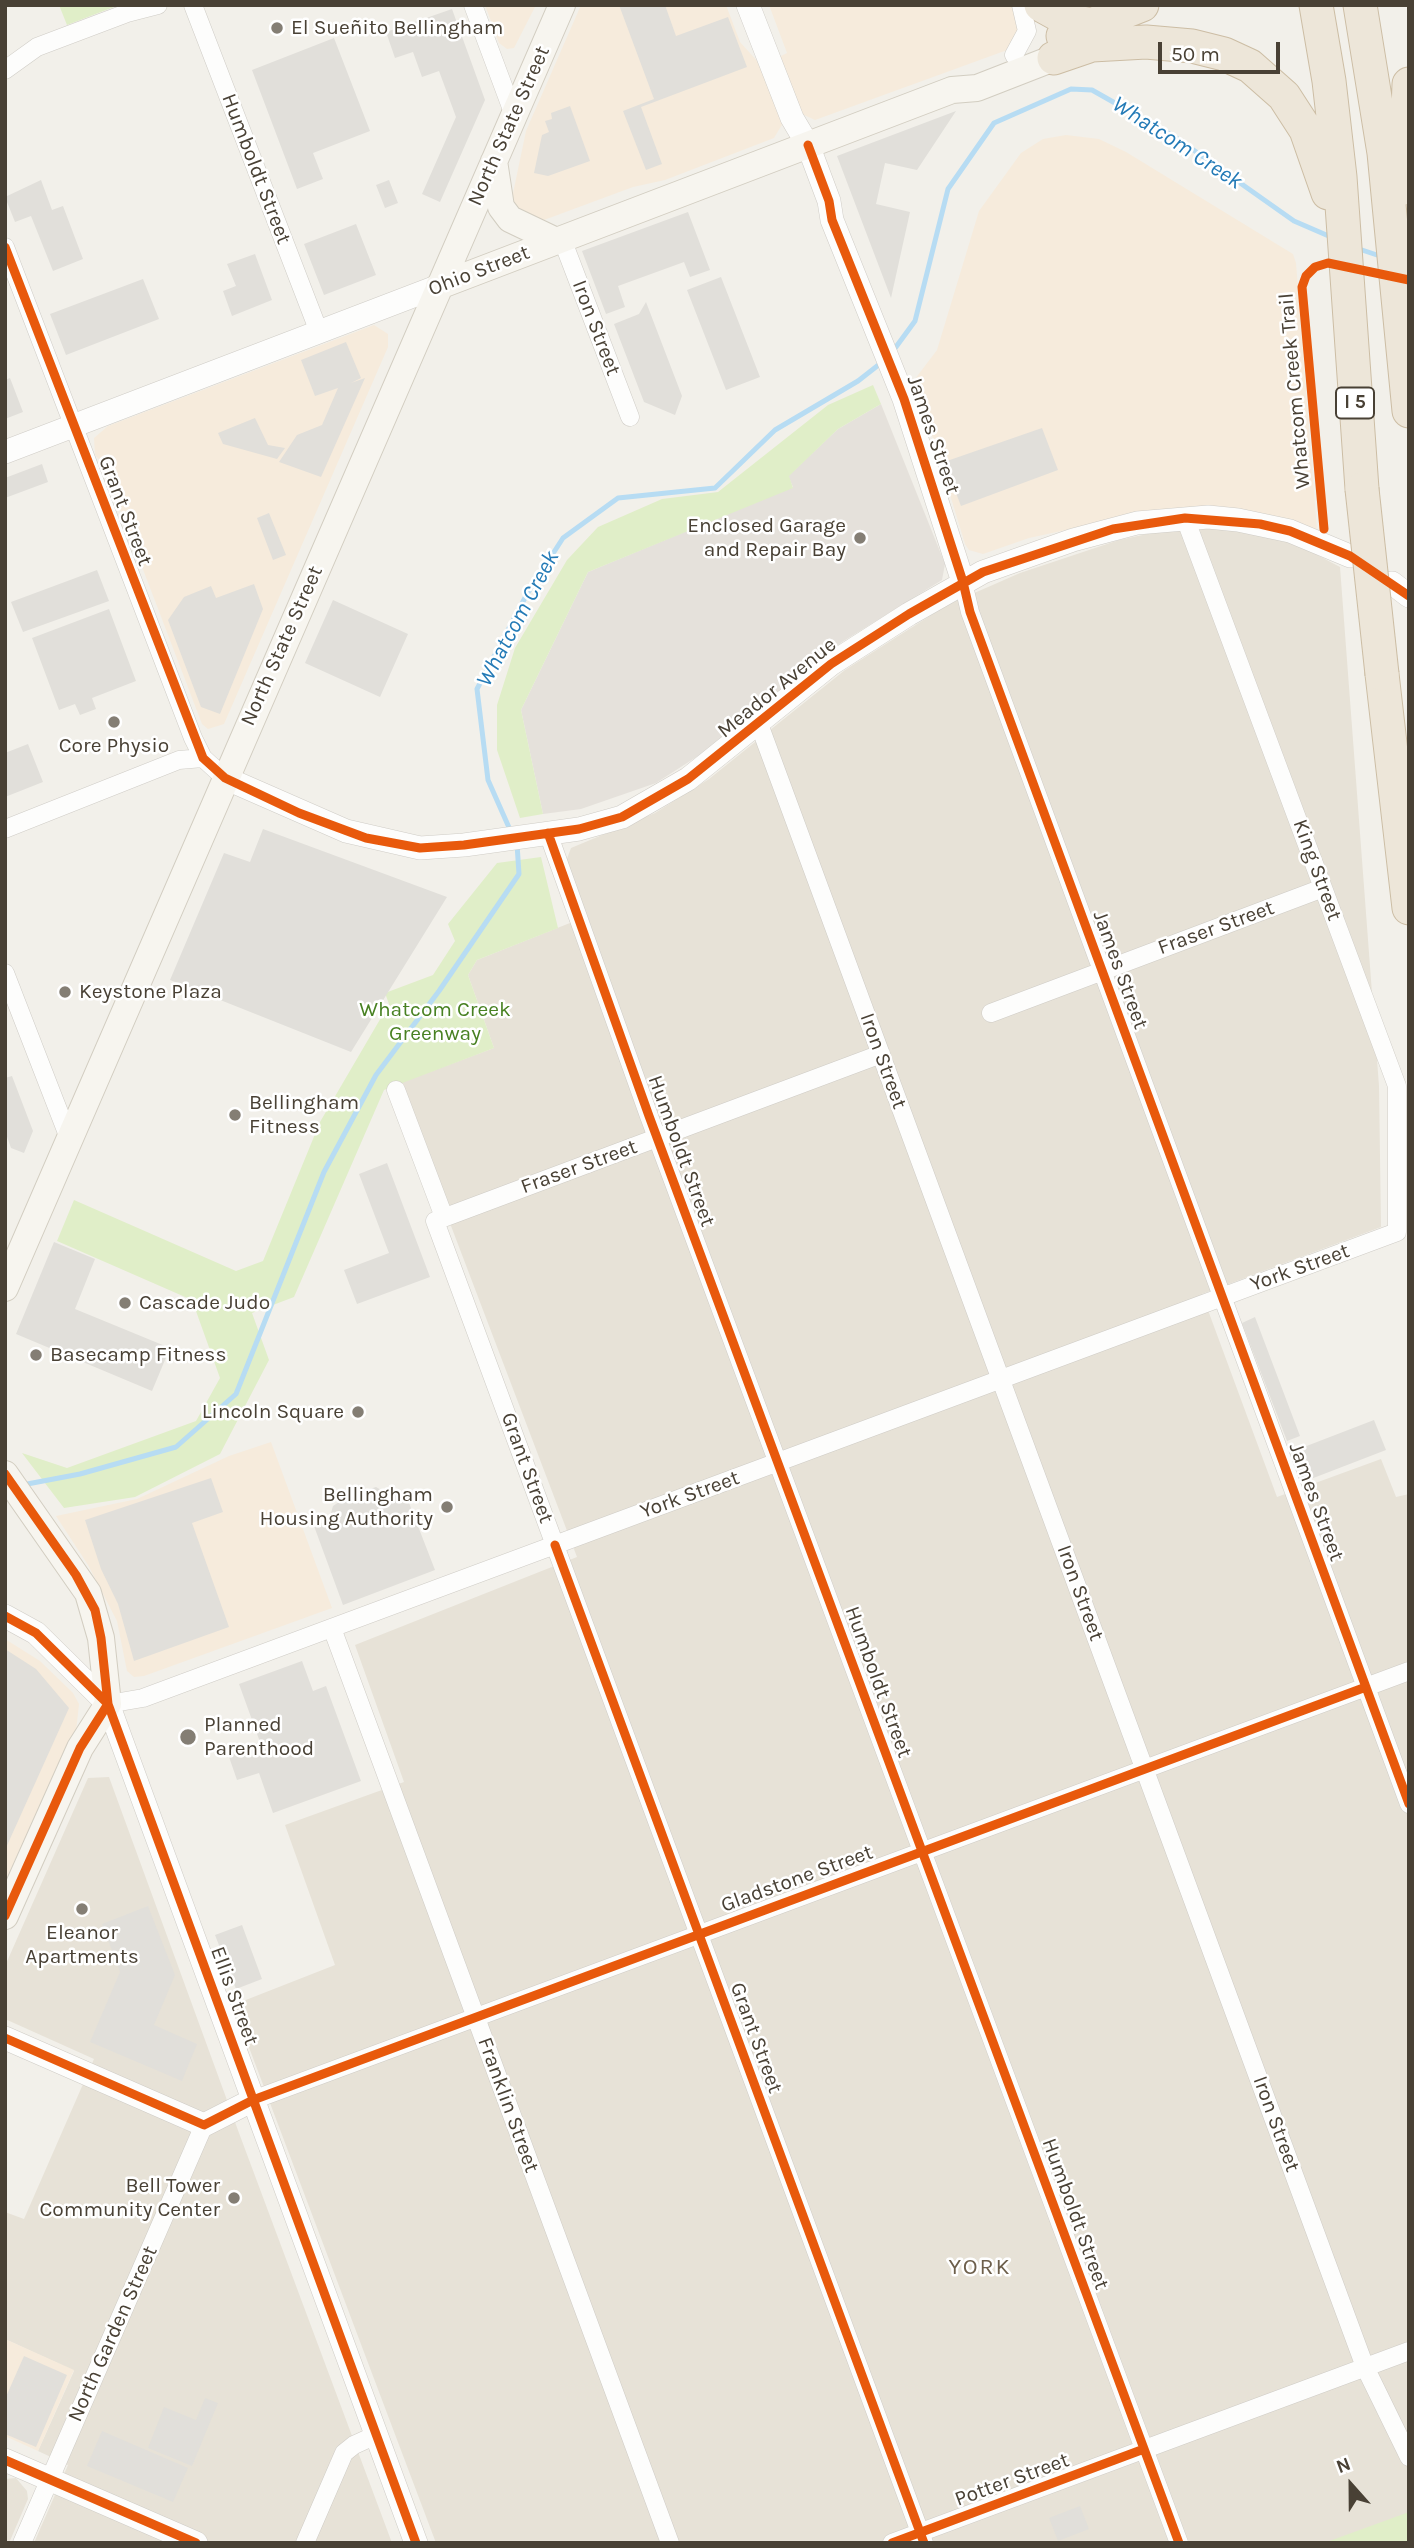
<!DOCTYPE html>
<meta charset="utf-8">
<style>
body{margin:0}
#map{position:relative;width:1414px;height:2548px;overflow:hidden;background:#f2f0ea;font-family:Karla,sans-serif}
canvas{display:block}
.frame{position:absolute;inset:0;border:7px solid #494135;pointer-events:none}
.north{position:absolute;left:1316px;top:2450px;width:70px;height:70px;-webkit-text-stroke:5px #fff;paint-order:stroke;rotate:339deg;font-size:19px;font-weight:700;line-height:28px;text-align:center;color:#494135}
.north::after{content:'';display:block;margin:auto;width:24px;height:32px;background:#494135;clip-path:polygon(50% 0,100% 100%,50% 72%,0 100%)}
.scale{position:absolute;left:1158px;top:42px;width:122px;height:32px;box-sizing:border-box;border:4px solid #494135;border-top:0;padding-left:9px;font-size:21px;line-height:24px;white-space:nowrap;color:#494135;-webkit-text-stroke:5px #fff;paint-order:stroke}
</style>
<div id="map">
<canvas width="1414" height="2548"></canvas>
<div class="frame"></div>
<div class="north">N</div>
<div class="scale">50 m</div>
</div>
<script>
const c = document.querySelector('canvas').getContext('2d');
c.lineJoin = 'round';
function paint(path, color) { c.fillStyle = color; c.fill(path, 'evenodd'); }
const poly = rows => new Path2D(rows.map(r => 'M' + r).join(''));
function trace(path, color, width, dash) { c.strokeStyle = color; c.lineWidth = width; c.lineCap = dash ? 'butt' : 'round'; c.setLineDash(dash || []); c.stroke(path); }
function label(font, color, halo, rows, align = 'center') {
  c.font = font + ' Karla,sans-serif'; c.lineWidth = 5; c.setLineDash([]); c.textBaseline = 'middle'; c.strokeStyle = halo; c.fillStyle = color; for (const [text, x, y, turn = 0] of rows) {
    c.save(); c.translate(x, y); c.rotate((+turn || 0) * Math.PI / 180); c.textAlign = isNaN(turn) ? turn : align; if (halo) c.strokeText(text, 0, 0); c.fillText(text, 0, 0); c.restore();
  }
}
const residential = poly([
 [1220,528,1291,541,1340,567,1379,1086,1381,1227,1202,1294,1277,1497,1381,1459,1396,1497,1409,1494,1409,2543,436,2543,233,2005,335,1965,285,1825,404,1782,355,1645,577,1557,397,1084,494,1048,468,975,477,960,585,917,565,864,571,848,655,813,709,779,845,670,947,605,1020,573,1119,540,1166,530],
 [109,1777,239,2133,392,2543,34,2543,68,2465,38,2451,74,2371,5,2339,5,2212,24,2219,94,2059,5,2019,5,1966,88,1778],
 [16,2478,27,2491,28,2499,9,2543,5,2543,5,2479]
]);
const commercial = poly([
 [485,5,536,5,514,48,507,49,499,43],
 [581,5,726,5,740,42,759,63,783,123,774,138,665,180,633,187,544,220,534,219,514,209,512,198,526,131],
 [769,5,1013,5,1022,30,1010,49,815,120,802,114,779,57,787,53],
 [1066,135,1099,139,1126,152,1293,254,1296,263,1317,530,1149,512,1029,538,983,554,969,550,965,544,915,379,937,350,979,211,1021,153,1043,139],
 [374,325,388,334,388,347,224,724,208,729,202,724,102,462,95,455,94,438,108,426],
 [271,1442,332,1608,144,1676,134,1677,127,1671,117,1621,88,1565,56,1516,137,1499,229,1456],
 [5,1639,40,1661,73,1693,79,1704,76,1731,5,1881],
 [5,2339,74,2370,38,2451,5,2436]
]);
const industrial = poly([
 [881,404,945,564,942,580,842,642,701,754,656,783,581,809,543,814,521,710,588,572,793,487,788,476,838,429]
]);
const green = poly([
 [59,5,119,5,67,25],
 [873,385,881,404,838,429,789,476,793,488,588,572,521,710,543,814,520,818,497,750,497,705,515,648,567,560,598,527,662,499,718,492,828,405],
 [541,857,558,928,477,960,468,975,494,1048,384,1090,294,1297,252,1313,269,1360,220,1454,135,1497,64,1508,22,1453,67,1468,196,1421,220,1378,192,1300,57,1241,74,1200,236,1271,263,1261,320,1122,389,1004,385,993,433,975,455,941,448,924,497,863],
 [1409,2512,1407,2543,1324,2543]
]);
const parking = poly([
 [619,5,665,5,676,36,728,17,747,67,641,107,662,164,646,170,623,111,654,99],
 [452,9,485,100,440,202,422,194,456,117,439,71,422,77,413,52,395,58,386,32],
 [334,38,370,131,313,153,323,179,297,189,252,70],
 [570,106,590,161,548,176,534,173,542,135,549,132,545,121,552,119,551,113],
 [956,111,917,170,885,163,876,204,910,212,891,298,837,156],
 [41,180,52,210,63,206,83,259,53,271,31,216,15,222,5,197],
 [389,180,398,203,385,208,376,185],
 [688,212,710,270,690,277,684,262,618,286,625,307,606,314,582,251],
 [356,224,376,275,324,295,304,244],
 [255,254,272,300,232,316,223,291,236,286,227,264],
 [721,277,760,377,726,390,687,290],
 [143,279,159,319,66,355,50,314],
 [646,302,682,396,675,415,644,402,614,324,639,314],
 [346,342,361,378,351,383,365,378,321,477,279,462,297,435,322,425,338,388,315,396,301,360],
 [10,378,23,412,5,419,5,380],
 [255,418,268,445,285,448,277,459,223,444,218,433],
 [1042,428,1058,470,961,506,944,462],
 [42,464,48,482,5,498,5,478],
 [269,513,286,555,273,560,257,518],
 [97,570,109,601,23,632,11,602],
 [254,584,263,609,220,714,201,707,168,620,184,597,211,586,216,598],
 [333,600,408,634,380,697,305,663],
 [109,609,136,681,92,698,96,709,80,715,75,704,59,710,32,638],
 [28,744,43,782,5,797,5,753],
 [263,829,447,897,351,1052,170,980,224,853,250,862],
 [12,1076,33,1131,24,1153,11,1148,5,1131,5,1078],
 [387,1163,430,1277,357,1304,344,1270,389,1253,359,1174],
 [54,1242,95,1259,75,1309,170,1348,152,1391,16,1334],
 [1255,1317,1300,1436,1287,1441,1242,1323],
 [1374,1420,1386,1450,1303,1482,1291,1452],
 [211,1478,223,1512,192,1523,229,1627,134,1661,118,1604,101,1569,85,1520],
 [376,1487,391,1496,404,1490,435,1570,343,1605,314,1526,329,1520,333,1506,348,1496],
 [5,1649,36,1669,69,1708,5,1850],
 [302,1661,313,1691,326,1686,361,1781,273,1813,259,1773,237,1780,228,1754,260,1742,239,1684],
 [148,1906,175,1975,154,2025,197,2044,182,2081,90,2042,120,1972,102,1924],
 [242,1925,262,1979,236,1989,215,1935],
 [24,2356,67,2375,36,2447,5,2434,5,2399],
 [205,2398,218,2403,192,2466,148,2448,164,2407,196,2420],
 [102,2431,188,2468,173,2502,87,2466],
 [1080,2506,1089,2529,1058,2541,1049,2518]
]);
const stream = poly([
 [1356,248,1383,257],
 [893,351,915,321,948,189,994,123,1071,89,1092,90,1175,137,1294,221,1331,237],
 [511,832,488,780,477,689,527,594,563,538,618,498,715,488,775,430,858,381,881,363],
 [22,1485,80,1474,176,1447,236,1394,324,1172,376,1075,439,991,519,874,517,844]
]);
const minor = poly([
 [193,5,319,332],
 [473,5,514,115],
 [1014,55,1027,31,1021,5],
 [5,70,37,47,127,13,158,5],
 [562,239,630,417],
 [5,247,193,738,203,758,225,778],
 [963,582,970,612,1409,1804],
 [759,724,1365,2367,1409,2457],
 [5,829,179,760,203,758],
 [548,833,649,1116,1179,2543],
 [5,973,69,1138],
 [991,1013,1323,888],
 [881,1054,435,1221,924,2543],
 [396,1090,444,1217],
 [332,1628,670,2543],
 [108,1704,143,1698,1397,1232,1397,1086,1185,518],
 [253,2100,1409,1671],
 [22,2543,204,2125],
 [305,2543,344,2453,354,2445,376,2435],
 [892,2543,1409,2351]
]);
const tertiary = poly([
 [748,5,792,118,808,145,829,201,832,220,904,399,963,582],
 [5,452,439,286],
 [1392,583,1409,596],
 [225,778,346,831,420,848,464,845,579,829,622,817,688,779,831,664,909,614,983,572,1073,540,1137,523,1208,517,1238,520,1290,531,1350,556],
 [5,1616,36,1633,108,1704,416,2543],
 [5,2038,204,2125,253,2100],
 [5,2460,196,2543]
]);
const secondary = poly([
 [494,161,501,207,510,219,556,241],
 [439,286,952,90,977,88,1054,58],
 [5,1288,562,5],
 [5,1474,88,1593,101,1638,108,1704,80,1748,5,1916]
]);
const motorway = poly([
 [1041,5,1070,21,1093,25],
 [1316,5,1329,81,1340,177,1362,489],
 [1360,5,1384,153,1409,411],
 [1063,36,1142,5],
 [1054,58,1092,45,1146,42,1192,46,1224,54,1250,66,1284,96,1306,130,1328,193],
 [1405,188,1409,84],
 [1382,674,1409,908]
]);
const motorwayBridge = poly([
 [1362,489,1382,674]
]);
const cycleway = poly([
 [808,145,829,201,832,220,904,399,963,582,970,612,1409,1804],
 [5,247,203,758,225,778,299,813,366,838,420,848,464,845,579,829,622,817,688,779,831,664,909,614,983,572,1113,529,1185,518,1260,524,1290,531,1350,556,1409,596],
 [1324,529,1302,287,1306,276,1315,267,1328,263,1409,280],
 [548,833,649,1116,1179,2543],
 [5,1474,76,1575,95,1610,101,1638,108,1704,416,2543],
 [555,1545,924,2543],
 [5,1616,36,1633,108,1704],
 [5,1916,80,1748,108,1704],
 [5,2038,204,2125,253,2100,1366,1687],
 [5,2460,196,2543],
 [892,2543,1144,2449]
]);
const markers = [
 [277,28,7,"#847e74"],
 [860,538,7,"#847e74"],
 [114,722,7,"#847e74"],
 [65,992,7,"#847e74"],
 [235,1115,7,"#847e74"],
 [125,1303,7,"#847e74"],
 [36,1355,7,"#847e74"],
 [358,1412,7,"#847e74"],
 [447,1507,7,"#847e74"],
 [188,1737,9,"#847e74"],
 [82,1909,7,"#847e74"],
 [234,2198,7,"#847e74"]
];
const shields = [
 [1355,403,38]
];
const shieldNames = [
 ["I 5",1355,403]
];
const poiNames = [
 ["El Sueñito Bellingham",291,28],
 ["Enclosed Garage",846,526,"right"],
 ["and Repair Bay",846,550,"right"],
 ["Core Physio",114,746,"center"],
 ["Keystone Plaza",79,992],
 ["Bellingham",249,1103],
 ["Fitness",249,1127],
 ["Cascade Judo",139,1303],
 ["Basecamp Fitness",50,1355],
 ["Lincoln Square",344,1412,"right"],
 ["Bellingham",433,1495,"right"],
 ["Housing Authority",433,1519,"right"],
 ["Planned",204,1725],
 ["Parenthood",204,1749],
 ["Eleanor",82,1933,"center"],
 ["Apartments",82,1957,"center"],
 ["Bell Tower",220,2186,"right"],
 ["Community Center",220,2210,"right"]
];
const streetNames = [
 ["North State Street",509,126,-66],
 ["Humboldt Street",256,169,69],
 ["Ohio Street",479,271,-21],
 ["Iron Street",596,328,69],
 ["Whatcom Creek Trail",1295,391,-95],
 ["James Street",933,435,71],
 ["Grant Street",125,511,69],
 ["North State Street",282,646,-66],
 ["Meador Avenue",777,688,-39],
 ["King Street",1317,870,70],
 ["Fraser Street",1216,928,-20],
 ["James Street",1120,970,70],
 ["Iron Street",883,1061,70],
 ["Humboldt Street",681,1151,70],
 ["Fraser Street",579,1167,-20],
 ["York Street",1300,1268,-20],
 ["Grant Street",527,1468,70],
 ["York Street",690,1495,-20],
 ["James Street",1316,1502,70],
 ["Iron Street",1080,1593,70],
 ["Humboldt Street",878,1682,70],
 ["Gladstone Street",797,1879,-20],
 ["Ellis Street",234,1996,70],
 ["Grant Street",756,2038,70],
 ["Franklin Street",508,2105,70],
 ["Iron Street",1276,2124,70],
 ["Humboldt Street",1075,2214,70],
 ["North Garden Street",113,2334,-66],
 ["Potter Street",1012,2480,-20]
];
const parkNames = [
 ["Whatcom Creek",435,1010],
 ["Greenway",435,1034]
];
const waterNames = [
 ["Whatcom Creek",1177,143,33],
 ["Whatcom Creek",518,619,-62]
];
const neighbourhoodNames = [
 ["YORK",980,2267]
];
paint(residential, '#e7e2d7');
paint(commercial, '#f6ebdc');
paint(industrial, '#e5e1db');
paint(green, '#e0eec8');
paint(parking, '#e1dfda');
trace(stream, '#b7dcf3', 5);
trace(minor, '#cfccc6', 19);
trace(tertiary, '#cfccc6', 24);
trace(secondary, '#d2cdc1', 28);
trace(motorway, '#ccbda4', 35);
trace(minor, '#fdfdfc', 18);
trace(tertiary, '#fdfdfc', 23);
trace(secondary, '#f7f5ef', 26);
trace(motorway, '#ede6d9', 33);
trace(motorwayBridge, '#ccbda4', 35, []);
trace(motorwayBridge, '#ede6d9', 33);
trace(cycleway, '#e8590c', 9);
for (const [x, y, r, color] of markers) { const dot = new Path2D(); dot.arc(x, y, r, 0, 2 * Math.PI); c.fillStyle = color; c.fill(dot); trace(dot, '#fff', 2.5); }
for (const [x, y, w] of shields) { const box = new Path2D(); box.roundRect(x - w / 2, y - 15.5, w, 31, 5); c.fillStyle = '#fff'; c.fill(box); trace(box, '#494135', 2); }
label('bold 19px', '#494135', null, shieldNames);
label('21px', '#494135', '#fff', poiNames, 'left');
label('21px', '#494135', '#fff', streetNames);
label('21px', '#488122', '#fff', parkNames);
label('italic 23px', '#237ab6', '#fff', waterNames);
c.letterSpacing = '2px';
label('23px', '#6d5f4b', '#fff', neighbourhoodNames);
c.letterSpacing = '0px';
</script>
